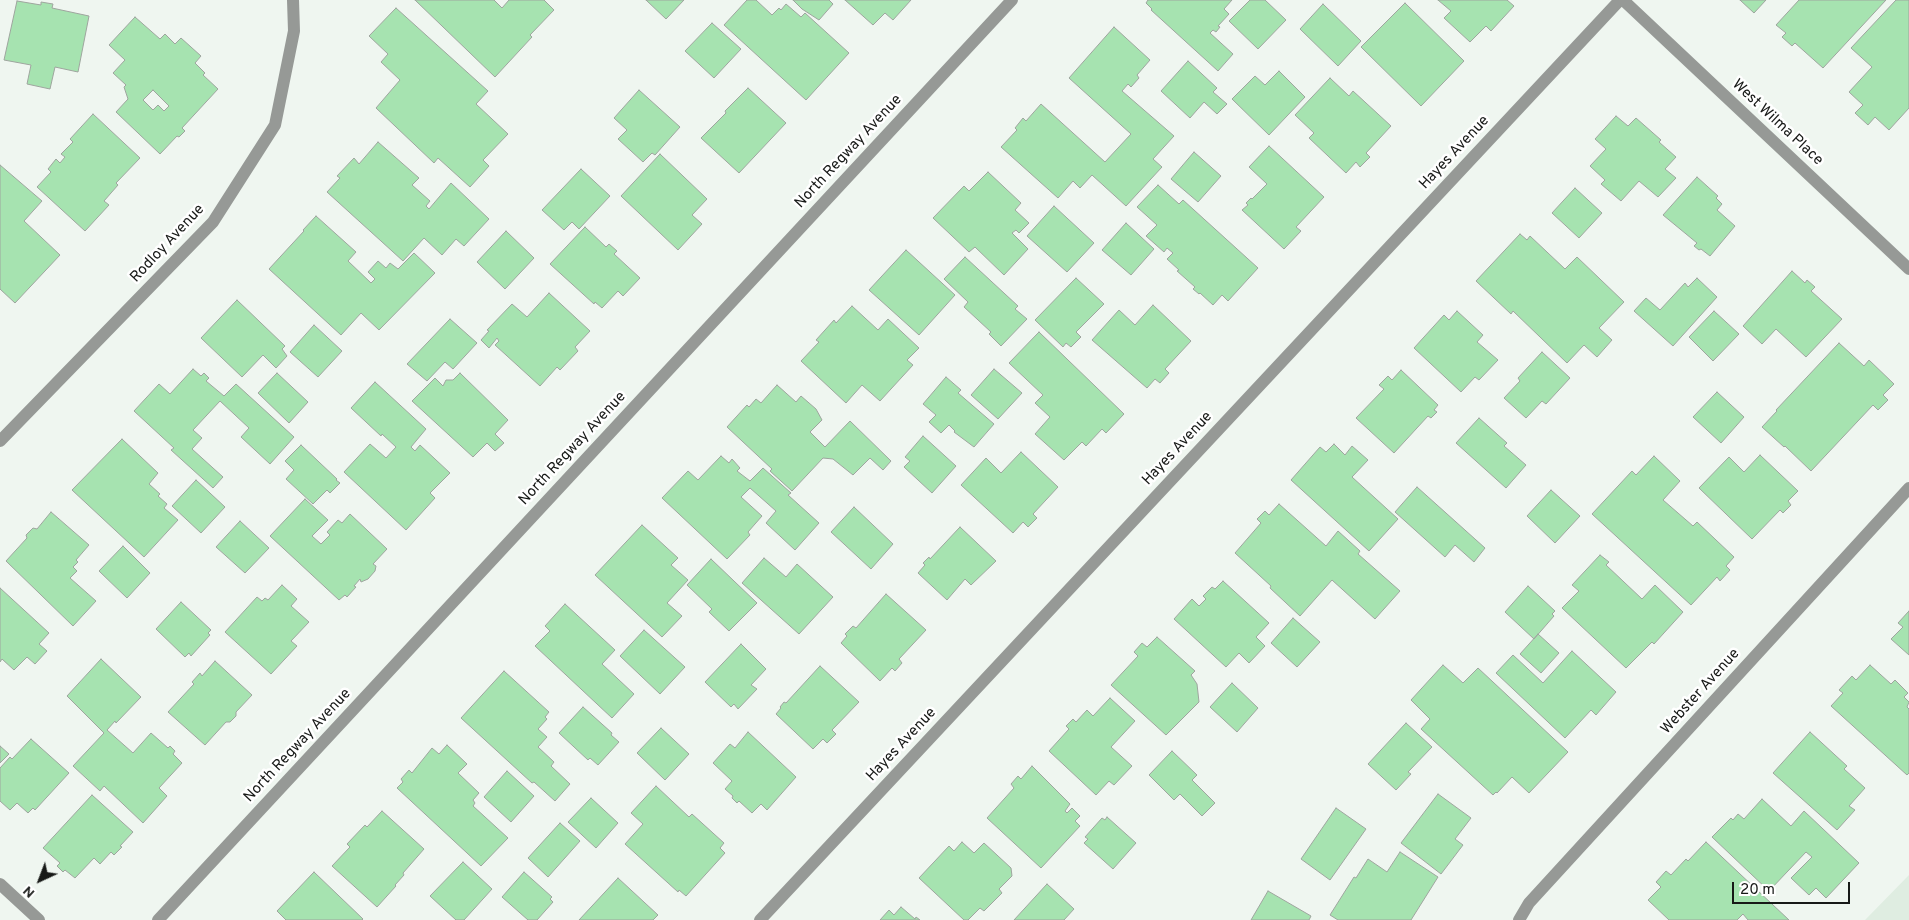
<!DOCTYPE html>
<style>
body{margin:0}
#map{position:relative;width:1909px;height:920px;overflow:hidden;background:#eff6f0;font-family:Overpass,sans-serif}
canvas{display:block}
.north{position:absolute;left:15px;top:855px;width:50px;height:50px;-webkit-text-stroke:4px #fff;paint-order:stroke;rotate:223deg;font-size:14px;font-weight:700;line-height:20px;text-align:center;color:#171917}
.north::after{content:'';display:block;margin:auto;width:18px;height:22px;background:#171917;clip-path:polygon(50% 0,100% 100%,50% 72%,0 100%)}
.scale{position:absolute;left:1732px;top:882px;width:118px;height:22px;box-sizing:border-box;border:2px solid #171917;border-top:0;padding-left:6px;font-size:15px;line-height:18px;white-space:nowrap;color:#171917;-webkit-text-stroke:4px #fff;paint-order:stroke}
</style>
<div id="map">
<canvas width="1909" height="920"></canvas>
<div class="north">N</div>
<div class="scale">20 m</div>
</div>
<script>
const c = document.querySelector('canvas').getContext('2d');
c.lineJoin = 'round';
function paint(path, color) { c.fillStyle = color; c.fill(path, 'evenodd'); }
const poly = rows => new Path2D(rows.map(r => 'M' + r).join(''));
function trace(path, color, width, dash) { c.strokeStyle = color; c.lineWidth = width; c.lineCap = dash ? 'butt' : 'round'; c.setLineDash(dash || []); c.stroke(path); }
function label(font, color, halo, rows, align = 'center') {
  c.font = font + ' Overpass,sans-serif'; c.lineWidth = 5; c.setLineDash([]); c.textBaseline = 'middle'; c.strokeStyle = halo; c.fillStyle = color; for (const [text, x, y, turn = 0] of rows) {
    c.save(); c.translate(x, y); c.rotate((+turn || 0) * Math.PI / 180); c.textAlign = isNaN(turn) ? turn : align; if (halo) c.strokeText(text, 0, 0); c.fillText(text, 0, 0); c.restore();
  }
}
const built = poly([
 [1909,875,1909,920,1865,920]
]);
const building = poly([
 [415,0,494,0,502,8,509,0,544,0,554,10,530,35,532,37,495,77,415,0],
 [646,0,684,0,666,19,646,0],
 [747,0,756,0,772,15,779,8,781,10,786,4,801,17,805,13,849,53,806,100,724,25,747,0],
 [793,0,829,0,833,4,819,20,802,9,793,0],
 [845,0,911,0,893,20,885,13,873,25,845,0],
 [1148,0,1232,0,1224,9,1229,14,1218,26,1220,27,1216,32,1213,30,1210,33,1233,54,1218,71,1151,10,1152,9,1146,3,1148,0],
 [1250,0,1265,0,1286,20,1258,49,1229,21,1250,0],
 [1438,0,1507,0,1514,6,1491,31,1486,26,1470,42,1444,18,1451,11,1438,0],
 [1740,0,1766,0,1754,13,1740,0],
 [1799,0,1886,0,1823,68,1795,43,1792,46,1782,37,1786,33,1776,25,1799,0],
 [1896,0,1909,0,1909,108,1889,130,1875,117,1868,125,1855,113,1863,105,1849,92,1872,67,1851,48,1896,0],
 [17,1,41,5,41,2,53,4,52,8,89,16,78,72,55,67,50,89,27,84,31,65,4,60,17,1],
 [1405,3,1464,61,1421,106,1361,47,1405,3],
 [1323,4,1361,41,1338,66,1300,29,1323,4],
 [396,8,488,91,476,104,508,134,483,160,489,166,470,187,438,158,434,163,376,108,400,80,381,62,388,54,369,36,396,8],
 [135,17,160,39,165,34,175,44,181,38,201,56,195,63,205,73,203,75,218,89,182,128,185,131,179,137,177,136,160,154,116,112,128,99,124,87,126,85,113,73,125,60,109,45,135,17],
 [153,90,169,106,164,111,158,105,153,110,143,100,153,90],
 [712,23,741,49,714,78,685,51,712,23],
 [1114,27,1150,60,1137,75,1139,78,1131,87,1128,84,1122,91,1174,136,1153,159,1162,167,1126,206,1092,175,1080,188,1073,181,1058,198,1001,147,1017,130,1015,128,1023,118,1026,121,1041,104,1105,162,1131,134,1069,78,1114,27],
 [1188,61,1217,88,1213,92,1227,104,1217,114,1204,102,1190,118,1161,91,1188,61],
 [1279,71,1305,97,1269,135,1232,99,1255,76,1265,85,1279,71],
 [1330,78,1349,96,1353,91,1391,126,1366,153,1370,157,1360,167,1356,162,1346,173,1309,138,1314,133,1295,115,1330,78],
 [748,88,786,123,739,173,701,138,726,113,725,111,748,88],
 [639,90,680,127,655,155,652,153,643,162,618,139,627,130,614,118,639,90],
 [93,114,140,158,116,183,118,185,104,201,109,205,85,231,37,187,51,172,48,169,56,159,60,163,65,157,61,154,73,142,70,139,93,114],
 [1616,116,1628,126,1636,118,1661,140,1659,142,1676,157,1665,169,1676,178,1658,197,1639,181,1621,201,1601,184,1605,180,1590,166,1606,149,1595,139,1616,116],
 [378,142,419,178,412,185,430,201,426,206,429,209,451,183,489,219,464,246,456,239,442,255,424,238,403,261,327,192,340,178,337,176,354,158,359,164,378,142],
 [1269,146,1324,197,1296,227,1301,231,1284,249,1242,210,1248,205,1246,203,1251,198,1252,199,1267,184,1249,167,1269,146],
 [1194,152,1221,176,1198,202,1171,179,1194,152],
 [660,154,707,199,692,215,702,224,678,250,621,196,660,154],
 [0,165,42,201,24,221,60,255,15,303,0,289,0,165],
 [581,169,610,196,579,229,572,222,564,230,542,210,581,169],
 [988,172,1021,203,1015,210,1029,223,1019,233,1016,230,1012,233,1028,249,1004,275,975,247,969,252,933,218,964,186,969,191,988,172],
 [1697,177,1718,196,1716,198,1722,204,1717,210,1735,226,1710,256,1701,249,1699,250,1694,246,1697,243,1663,215,1697,177],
 [1158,185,1179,204,1183,200,1258,268,1228,301,1222,295,1213,305,1200,293,1199,294,1193,289,1195,287,1177,271,1179,270,1167,259,1173,253,1167,248,1164,252,1146,236,1157,225,1137,207,1158,185],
 [1575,188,1602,213,1579,238,1552,213,1575,188],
 [1054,206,1094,243,1067,272,1027,236,1054,206],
 [316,216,356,252,348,261,371,283,375,279,368,272,378,261,386,268,390,263,398,269,414,253,435,273,379,330,361,313,341,335,269,269,304,231,303,230,316,216],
 [1126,223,1154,249,1131,275,1102,250,1126,223],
 [585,227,606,247,609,244,617,251,614,254,640,278,623,296,618,291,602,308,595,302,594,304,550,264,585,227],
 [506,231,534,258,505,289,477,262,506,231],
 [1520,234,1527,240,1530,236,1565,269,1577,257,1624,302,1599,328,1612,340,1597,357,1584,345,1567,363,1513,311,1511,314,1476,281,1520,234],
 [906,250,955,295,919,335,869,290,906,250],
 [965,257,1018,306,1015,309,1027,319,1001,346,989,334,991,332,964,307,968,302,944,279,965,257],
 [1792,271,1805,283,1807,280,1815,287,1811,291,1842,319,1806,357,1776,329,1762,344,1743,326,1792,271],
 [1076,278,1104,304,1076,332,1081,337,1071,347,1066,343,1063,347,1035,320,1076,278],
 [1697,278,1717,297,1673,346,1634,311,1646,298,1660,310,1685,283,1688,287,1697,278],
 [549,293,590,331,575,347,578,351,560,370,557,367,540,386,495,345,499,341,497,338,489,348,481,340,489,331,487,330,512,304,527,317,549,293],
 [237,300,285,346,282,349,287,356,276,368,263,355,242,377,201,338,237,300],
 [1153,305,1191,341,1165,369,1169,373,1160,383,1155,379,1147,388,1092,340,1119,310,1135,325,1153,305],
 [852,306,878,330,888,319,919,348,907,360,913,365,880,401,862,385,846,403,801,361,819,342,816,340,834,320,836,323,852,306],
 [1457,311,1483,335,1477,342,1498,360,1479,380,1475,377,1461,392,1414,348,1444,315,1449,320,1457,311],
 [1714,311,1739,334,1713,361,1689,337,1714,311],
 [450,319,477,343,453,369,445,362,427,381,407,364,450,319],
 [314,325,342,351,318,377,290,352,314,325],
 [1039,332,1124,414,1106,433,1102,429,1086,446,1082,442,1064,460,1035,434,1050,417,1035,403,1043,395,1009,363,1039,332],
 [1839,343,1864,366,1869,360,1894,384,1883,395,1888,400,1878,410,1873,405,1811,471,1785,446,1784,447,1762,427,1777,411,1776,410,1839,343],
 [1542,352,1570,378,1546,404,1542,401,1526,418,1504,398,1520,381,1518,378,1542,352],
 [193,369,201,376,204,373,209,378,206,381,224,396,236,384,294,437,270,464,241,437,249,428,220,401,193,430,202,438,192,449,223,477,213,488,171,450,174,448,134,411,159,384,170,394,193,369],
 [994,369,1022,393,998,419,971,395,994,369],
 [1401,370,1438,405,1434,410,1437,412,1431,418,1428,416,1394,453,1356,418,1384,389,1379,385,1388,376,1392,380,1401,370],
 [277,373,308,402,289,423,258,393,277,373],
 [460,373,508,420,495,434,504,443,495,451,487,443,473,457,412,401,435,378,443,386,446,380,453,380,460,373],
 [946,377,961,390,958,393,994,424,974,447,954,432,955,431,949,425,941,433,929,422,936,415,923,404,946,377],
 [375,382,426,429,411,447,415,451,420,445,450,473,430,493,435,498,406,530,344,472,370,444,386,458,396,447,382,434,381,436,351,408,375,382],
 [777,385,796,402,801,396,816,409,822,420,810,432,825,447,850,421,891,461,883,470,870,458,853,475,833,459,823,458,792,491,770,471,772,469,727,427,747,405,749,407,756,399,761,403,777,385],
 [1717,392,1744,417,1721,443,1693,417,1717,392],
 [1479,418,1507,443,1504,446,1526,465,1506,488,1456,443,1479,418],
 [923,436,956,466,932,493,904,467,910,461,905,457,923,436],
 [122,439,158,473,149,484,160,494,158,496,167,504,164,508,178,520,144,557,72,490,122,439],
 [1334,444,1345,455,1352,446,1368,460,1352,477,1398,519,1369,551,1291,480,1320,447,1326,452,1334,444],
 [301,445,337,479,336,480,340,483,330,493,327,490,313,504,286,479,294,470,285,461,301,445],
 [1021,452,1058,487,1033,514,1037,518,1028,527,1023,522,1013,533,961,485,986,458,1001,473,1021,452],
 [1760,455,1798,491,1788,501,1791,505,1783,513,1780,510,1752,539,1699,488,1729,457,1744,472,1760,455],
 [721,456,729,463,732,459,740,468,737,471,750,481,763,468,791,493,788,495,819,523,795,550,766,523,776,511,750,488,741,497,762,516,748,532,750,535,727,559,662,498,688,471,698,480,721,456],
 [1654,456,1680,481,1663,500,1693,526,1697,522,1734,557,1726,566,1730,570,1720,581,1717,577,1691,605,1592,514,1632,471,1636,475,1654,456],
 [196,480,225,507,201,533,172,506,196,480],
 [1417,487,1485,548,1474,562,1455,545,1445,557,1395,512,1417,487],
 [1551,490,1580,516,1555,543,1527,516,1551,490],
 [305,499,328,520,312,536,321,544,330,535,327,532,338,520,342,523,350,514,387,549,373,564,376,566,375,571,368,579,361,582,360,579,354,586,356,587,347,597,345,595,339,600,270,536,305,499],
 [1279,504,1326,546,1338,531,1360,551,1358,554,1400,591,1375,619,1332,580,1300,616,1270,588,1271,586,1235,553,1261,523,1257,519,1265,511,1269,515,1279,504],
 [854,507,893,544,871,569,831,532,854,507],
 [51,512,89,545,76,560,78,562,73,567,77,571,70,578,96,601,73,626,6,561,27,538,26,535,33,528,37,529,51,512],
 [240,521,269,548,245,573,216,547,240,521],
 [642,525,678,558,671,565,688,580,667,603,682,616,662,637,595,575,642,525],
 [960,527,996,561,971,585,965,579,947,600,918,573,925,565,923,563,929,557,930,559,960,527],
 [123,546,150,573,127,598,99,571,123,546],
 [1600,555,1609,562,1606,565,1642,599,1655,585,1683,612,1654,644,1652,642,1626,668,1562,608,1579,591,1572,585,1600,555],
 [764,558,786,577,797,564,833,597,799,634,742,583,764,558],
 [711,559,757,603,729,631,709,612,712,609,687,585,711,559],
 [1223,581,1269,623,1256,637,1265,646,1249,663,1239,653,1226,667,1174,619,1192,599,1199,606,1206,599,1203,596,1212,587,1215,589,1223,581],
 [282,585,297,599,291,606,309,622,291,641,297,646,271,674,225,632,257,597,262,601,265,598,268,600,282,585],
 [1528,586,1555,611,1552,614,1554,616,1534,639,1505,612,1528,586],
 [0,588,49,633,39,644,47,651,35,664,27,657,14,670,2,659,0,662,0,588],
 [886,594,926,630,899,659,902,663,895,671,892,668,880,681,841,643,847,636,845,634,853,626,856,628,886,594],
 [181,602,211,630,208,633,210,635,191,656,189,653,185,657,156,629,181,602],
 [565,604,615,650,602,664,634,694,612,718,535,646,550,631,545,626,565,604],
 [1909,611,1909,655,1891,639,1903,627,1898,623,1909,611],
 [1293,618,1320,642,1297,667,1271,643,1293,618],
 [644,630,685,667,660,694,620,656,644,630],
 [1538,634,1559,653,1541,673,1520,654,1538,634],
 [1157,637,1195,671,1191,675,1197,684,1199,702,1166,735,1111,685,1138,656,1134,652,1142,643,1147,647,1157,637],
 [741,644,766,669,751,685,757,689,738,709,734,704,731,707,705,682,741,644],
 [1572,651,1616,692,1596,715,1591,710,1565,738,1496,673,1513,655,1543,683,1572,651],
 [101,659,141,697,116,723,115,721,107,730,133,753,151,733,168,748,170,746,175,751,173,754,182,763,159,788,167,796,143,823,104,786,100,791,73,766,104,733,67,696,101,659],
 [215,661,252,695,236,712,236,716,230,722,226,722,205,745,168,712,194,684,192,682,200,673,202,676,215,661],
 [1443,665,1463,683,1478,668,1568,752,1529,793,1512,777,1497,793,1496,792,1493,795,1421,729,1430,719,1411,700,1443,665],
 [1870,665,1891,684,1895,680,1908,693,1904,697,1909,702,1907,707,1909,709,1909,773,1907,775,1831,706,1843,693,1839,690,1852,676,1856,680,1870,665],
 [820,666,859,702,832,730,836,734,827,743,823,739,813,749,776,714,781,708,780,707,784,702,786,703,820,666],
 [504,671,549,712,545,717,547,719,538,729,547,737,538,747,554,762,551,766,570,784,555,801,534,782,532,783,461,718,504,671],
 [1232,683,1258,708,1237,732,1210,707,1232,683],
 [1110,698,1135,721,1111,747,1132,766,1114,785,1109,781,1096,795,1049,751,1069,729,1066,726,1073,719,1076,722,1087,710,1093,716,1110,698],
 [583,707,612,733,611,735,619,742,598,765,590,758,588,760,559,733,583,707],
 [1406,723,1432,747,1408,772,1411,774,1396,790,1368,764,1406,723],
 [661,728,689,754,665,780,637,753,661,728],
 [748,732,796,777,767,810,761,804,752,813,739,801,737,803,732,798,733,796,725,789,732,781,713,763,730,744,735,748,748,732],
 [1810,732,1847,766,1844,769,1865,788,1849,806,1855,810,1837,830,1773,773,1810,732],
 [31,739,69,773,35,810,33,808,28,813,17,803,10,810,0,801,0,768,10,757,12,759,31,739],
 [447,745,467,764,458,773,479,793,473,800,475,803,473,806,508,838,481,866,397,788,403,782,401,779,409,770,412,773,432,748,439,754,447,745],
 [0,746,9,754,0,763,0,746],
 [1172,751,1197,775,1192,780,1215,803,1202,816,1180,794,1174,800,1149,775,1172,751],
 [1032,766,1070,804,1065,811,1067,813,1072,808,1080,816,1075,821,1080,826,1041,868,987,818,1014,788,1011,784,1018,776,1021,779,1032,766],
 [507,771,534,796,511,822,484,797,507,771],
 [656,786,689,817,692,814,724,843,720,848,725,853,686,896,679,890,678,892,625,844,643,824,631,813,656,786],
 [1438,794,1471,818,1455,839,1463,845,1441,874,1401,843,1438,794],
 [92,795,133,832,120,846,122,847,114,855,111,852,100,864,94,858,75,878,65,870,63,872,57,866,60,863,43,848,92,795],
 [591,798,618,823,596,848,568,822,591,798],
 [1762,799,1791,826,1804,811,1859,863,1826,898,1816,888,1809,895,1791,878,1812,857,1806,852,1769,891,1712,837,1731,818,1733,820,1738,814,1744,819,1762,799],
 [1336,808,1366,829,1330,880,1301,859,1336,808],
 [382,811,424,849,403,873,404,875,395,885,396,886,377,907,332,866,350,847,347,844,365,825,367,827,382,811],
 [1107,817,1136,843,1113,869,1084,843,1088,839,1085,837,1102,818,1105,820,1107,817],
 [560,823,580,841,548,877,528,858,560,823],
 [962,842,974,853,984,843,1011,868,1012,876,999,889,1002,893,984,911,980,908,968,920,964,920,919,878,949,846,954,851,962,842],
 [1706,842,1789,920,1748,920,1743,914,1737,920,1669,920,1648,900,1661,887,1656,882,1666,871,1671,875,1686,859,1688,861,1706,842],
 [1400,852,1438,877,1411,920,1338,920,1330,915,1354,877,1356,878,1368,859,1387,872,1400,852],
 [463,862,492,889,464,920,456,920,430,896,463,862],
 [314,872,363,919,362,920,286,920,277,911,314,872],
 [524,872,552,897,550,899,553,902,537,920,528,920,502,897,524,872],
 [618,878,658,915,653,920,579,920,618,878],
 [1047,884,1074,909,1064,920,1014,920,1047,884],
 [1268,891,1311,916,1309,920,1251,920,1268,891],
 [901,907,915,919,916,917,920,920,880,920,889,910,894,915,901,907]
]);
const minor = poly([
 [1623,0,1909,269],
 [0,441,213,222,275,125,294,31,293,0],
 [0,884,39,920],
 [158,920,1012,0],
 [760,920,1620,0],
 [1519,920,1529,903,1909,488]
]);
const streetNames = [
 ["West Wilma Place",1777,123,43],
 ["North Regway Avenue",849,152,-47],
 ["Hayes Avenue",1455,153,-47],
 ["Rodloy Avenue",168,244,-47],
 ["North Regway Avenue",573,449,-47],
 ["Hayes Avenue",1178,449,-47],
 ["Webster Avenue",1701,692,-48],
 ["Hayes Avenue",902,745,-47],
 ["North Regway Avenue",298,746,-47]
];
paint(built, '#dfede1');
paint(building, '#a6e3b0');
trace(building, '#9ea59e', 1);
trace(minor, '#969996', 12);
label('15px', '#171917', '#fff', streetNames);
</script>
